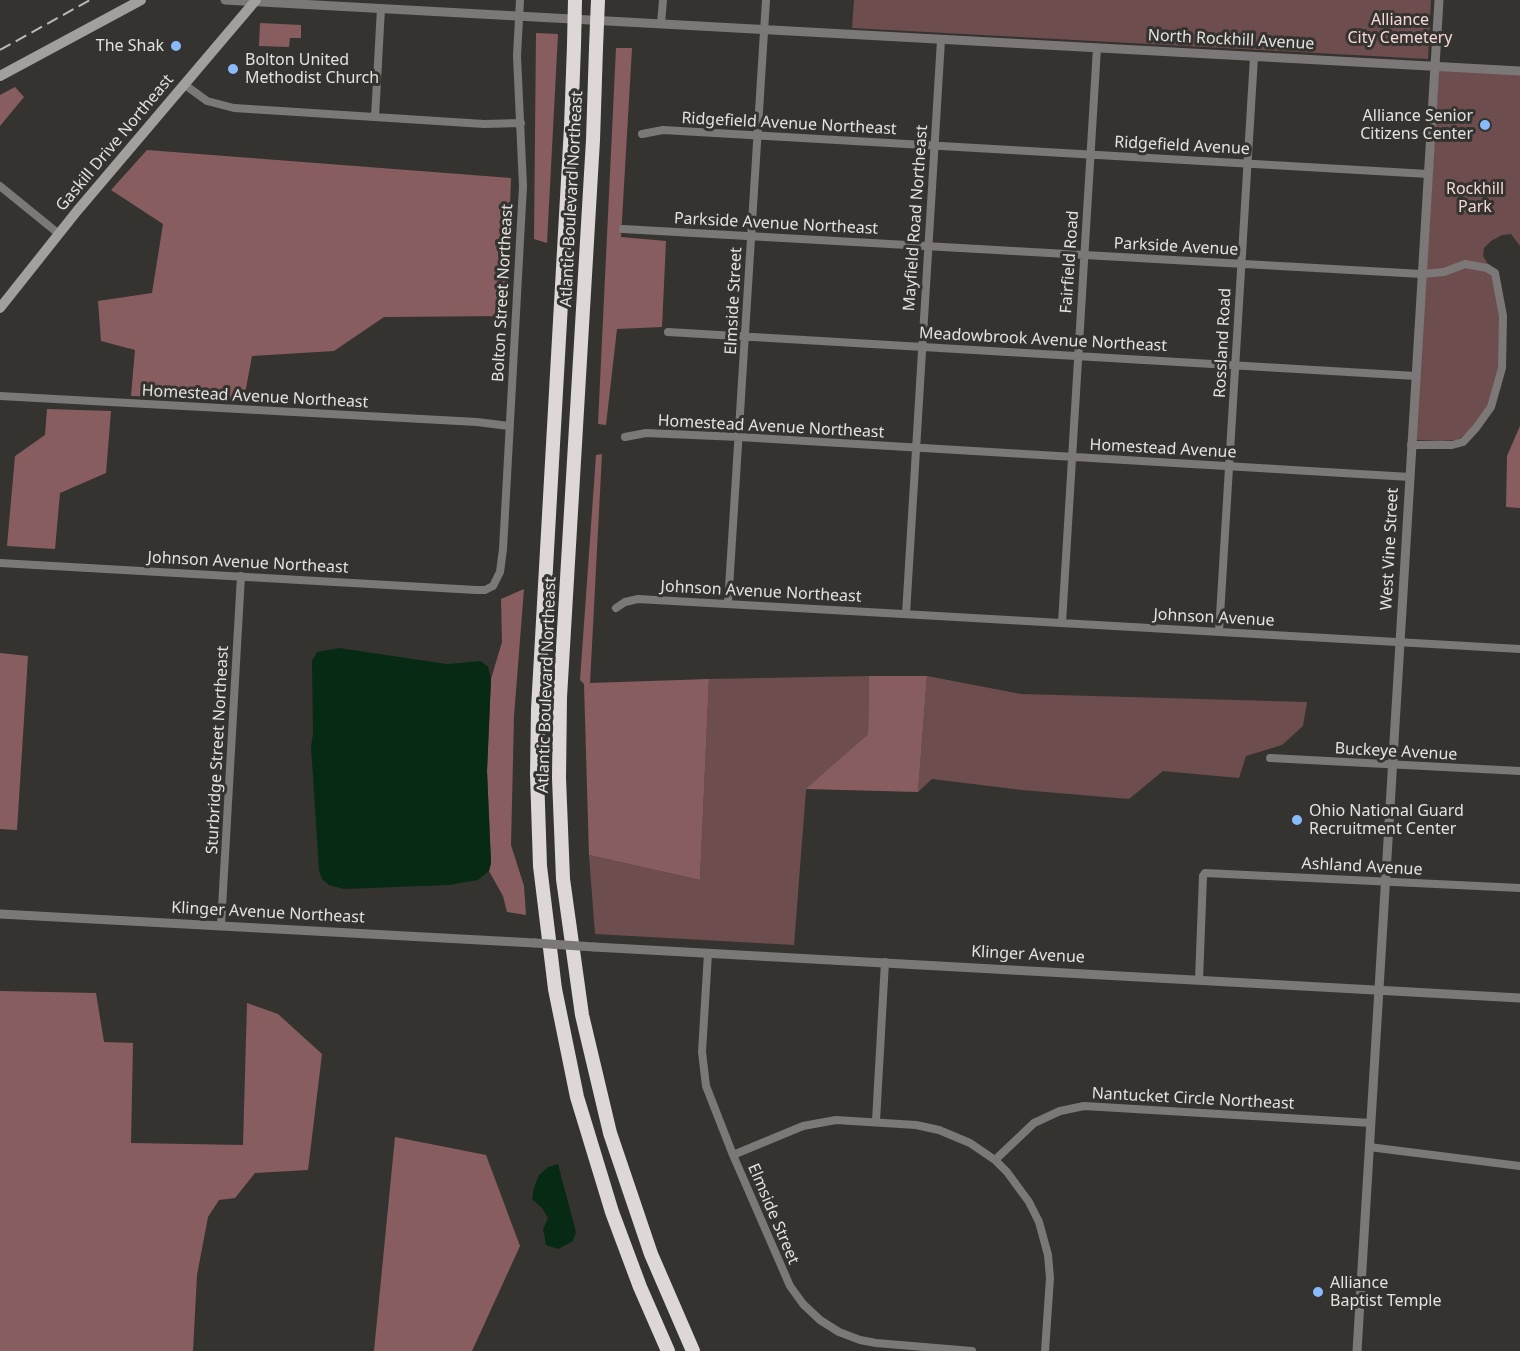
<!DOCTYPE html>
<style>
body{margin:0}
canvas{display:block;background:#35332f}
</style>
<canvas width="1520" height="1351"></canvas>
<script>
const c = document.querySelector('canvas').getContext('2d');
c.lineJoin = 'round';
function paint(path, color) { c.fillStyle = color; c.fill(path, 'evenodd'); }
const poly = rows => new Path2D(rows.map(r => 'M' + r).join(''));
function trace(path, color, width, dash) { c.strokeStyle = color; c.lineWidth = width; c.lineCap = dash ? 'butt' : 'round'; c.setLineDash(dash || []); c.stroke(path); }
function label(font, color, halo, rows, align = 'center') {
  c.font = font + ' "Noto Sans",sans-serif'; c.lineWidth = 6; c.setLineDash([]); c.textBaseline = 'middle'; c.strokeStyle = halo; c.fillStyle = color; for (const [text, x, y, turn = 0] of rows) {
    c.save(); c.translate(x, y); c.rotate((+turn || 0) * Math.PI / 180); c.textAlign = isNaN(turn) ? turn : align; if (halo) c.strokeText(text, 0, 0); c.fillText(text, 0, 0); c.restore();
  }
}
const green = poly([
 [854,0,1431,0,1428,59,852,28],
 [1439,69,1520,73,1520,246,1511,234,1502,235,1491,241,1484,248,1483,256,1494,273,1501,311,1499,364,1491,403,1470,430,1458,440,1440,441,1416,440],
 [869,676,868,734,806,790,794,945,595,934,589,855,700,880,709,679],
 [927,676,1021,694,1307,702,1303,726,1282,745,1246,756,1239,778,1163,771,1129,799,1022,790,932,779,918,792]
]);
const forest = poly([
 [260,23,301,25,301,38,290,38,289,47,259,46],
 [536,33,558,34,547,243,534,239],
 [616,48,632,48,621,237,666,241,662,327,617,329,606,425,598,424],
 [15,87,24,97,0,126,0,95],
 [147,150,511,178,506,316,384,317,334,351,252,356,244,399,131,396,135,350,101,341,98,301,152,293,163,224,111,190],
 [47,409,111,411,106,473,60,493,55,549,7,546,15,456,45,435],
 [1520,426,1520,508,1506,507,1507,456],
 [602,454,590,683,709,679,700,880,589,855,584,684,580,680,596,455],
 [524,589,514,716,511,845,524,886,526,915,507,912,503,896,489,871,491,863,487,771,491,679,502,642,501,599],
 [0,653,28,656,17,830,0,829],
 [869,676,927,676,918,792,806,789,868,734],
 [0,991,96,993,104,1042,133,1043,131,1143,243,1145,247,1003,278,1014,322,1054,308,1170,255,1173,235,1198,219,1200,208,1217,197,1275,193,1351,0,1351],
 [395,1137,486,1155,520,1246,472,1351,374,1351]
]);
const water = poly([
 [339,648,447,664,481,661,488,667,491,679,487,771,491,863,489,871,478,880,449,885,344,889,329,885,322,879,319,871,311,746,313,734,312,661,317,652],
 [558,1164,576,1232,573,1241,558,1249,546,1245,543,1229,548,1218,542,1208,532,1199,534,1188,539,1175,548,1167]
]);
const minor = poly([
 [661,24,663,0],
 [185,85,207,101,234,108,484,124,521,123],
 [375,117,381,8],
 [642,134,663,130,1428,174],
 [0,186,59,234],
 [623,229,1422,274,1444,272,1465,264,1487,268,1495,273,1503,316,1502,368,1491,407,1476,428,1463,442,1452,445,1411,445],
 [668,332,1416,376],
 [0,396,477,422,509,426],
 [625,437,646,433,739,437,1410,477],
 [0,563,476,590,485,590,493,586,500,572,503,549,523,186,517,56,520,0],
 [728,604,766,0],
 [616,608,625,602,638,599,1520,649],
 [906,614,941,40],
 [1062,623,1097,48],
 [1219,632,1254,57],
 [1270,758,1520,771],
 [221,925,241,576],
 [708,953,702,1052,706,1086,733,1155,790,1286,803,1304,820,1320,839,1332,860,1340,876,1343,972,1351],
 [1199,980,1203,876,1205,873,1520,888],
 [876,1121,885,962],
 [1369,1147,1520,1166],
 [733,1155,803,1126,836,1120,916,1125,939,1130,970,1143,995,1160,1007,1172,1029,1202,1039,1222,1048,1255,1050,1278,1045,1351],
 [995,1160,1034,1123,1060,1111,1084,1106,1371,1123]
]);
const tertiary = poly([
 [225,0,1520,71],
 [0,914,535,943],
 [594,947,1520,998],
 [1357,1351,1439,0]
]);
const secondary = poly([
 [0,76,141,0],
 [0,308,77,211,256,0]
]);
const motorway = poly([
 [574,45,571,127,538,709,537,774,540,866,555,989,577,1097,612,1212,640,1287,668,1351],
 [596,48,593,140,560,697,559,778,563,879,582,1015,610,1133,651,1254,693,1351]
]);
const rail = poly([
 [0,50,90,0]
]);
const tertiaryBridge = poly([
 [535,943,594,947]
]);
const motorwayBridge = poly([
 [574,45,575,0],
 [596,48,598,0]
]);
const markers = [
 [176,46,6,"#89bafc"],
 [233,69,6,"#89bafc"],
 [1485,125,6,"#89bafc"],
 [1297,820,6,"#89bafc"],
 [1318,1292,6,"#89bafc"]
];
const parkNames = [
 ["Alliance",1400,20],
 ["City Cemetery",1400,38],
 ["Rockhill",1475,189],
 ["Park",1475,207]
];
const streetNames = [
 ["North Rockhill Avenue",1231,40,3],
 ["Ridgefield Avenue Northeast",789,124,3],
 ["Gaskill Drive Northeast",115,143,-50],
 ["Ridgefield Avenue",1182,146,3],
 ["Atlantic Boulevard Northeast",572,199,-87],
 ["Mayfield Road Northeast",916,218,-86],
 ["Parkside Avenue Northeast",776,224,3],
 ["Parkside Avenue",1176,247,3],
 ["Fairfield Road",1070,262,-86],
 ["Bolton Street Northeast",503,293,-87],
 ["Elmside Street",734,301,-87],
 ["Meadowbrook Avenue Northeast",1043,340,3],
 ["Rossland Road",1223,343,-87],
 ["Homestead Avenue Northeast",255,397,3],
 ["Homestead Avenue Northeast",771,427,3],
 ["Homestead Avenue",1163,449,3],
 ["West Vine Street",1390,549,-87],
 ["Johnson Avenue Northeast",248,563,3],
 ["Johnson Avenue Northeast",761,592,3],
 ["Johnson Avenue",1214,618,3],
 ["Atlantic Boulevard Northeast",547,685,-88],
 ["Sturbridge Street Northeast",218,750,-87],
 ["Buckeye Avenue",1396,752,3],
 ["Ashland Avenue",1362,867,3],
 ["Klinger Avenue Northeast",268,913,3],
 ["Klinger Avenue",1028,955,3],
 ["Nantucket Circle Northeast",1193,1099,3],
 ["Elmside Street",773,1214,67]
];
const poiNames = [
 ["The Shak",164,46,"right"],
 ["Bolton United",245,60],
 ["Methodist Church",245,78],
 ["Alliance Senior",1473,116,"right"],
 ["Citizens Center",1473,134,"right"],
 ["Ohio National Guard",1309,811],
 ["Recruitment Center",1309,829],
 ["Alliance",1330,1283],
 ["Baptist Temple",1330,1301]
];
paint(green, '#6d4d4e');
paint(forest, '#885d5f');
paint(water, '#072a15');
trace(minor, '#7b7877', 8);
trace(tertiary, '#7b7877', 9);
trace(secondary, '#a29f9d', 10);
trace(motorway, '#ddd8d5', 14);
trace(rail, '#bbbab8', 2, [12, 6]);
trace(tertiaryBridge, '#7b7877', 9);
trace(motorwayBridge, '#ddd8d5', 14);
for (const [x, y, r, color] of markers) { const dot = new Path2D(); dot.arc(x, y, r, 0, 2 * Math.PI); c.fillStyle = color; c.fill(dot); trace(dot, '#35332f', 2); }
label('16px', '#f5d7d7', '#35332f', parkNames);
label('16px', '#e3e2e0', '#35332f', streetNames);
label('16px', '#e3e2e0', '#35332f', poiNames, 'left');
</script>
